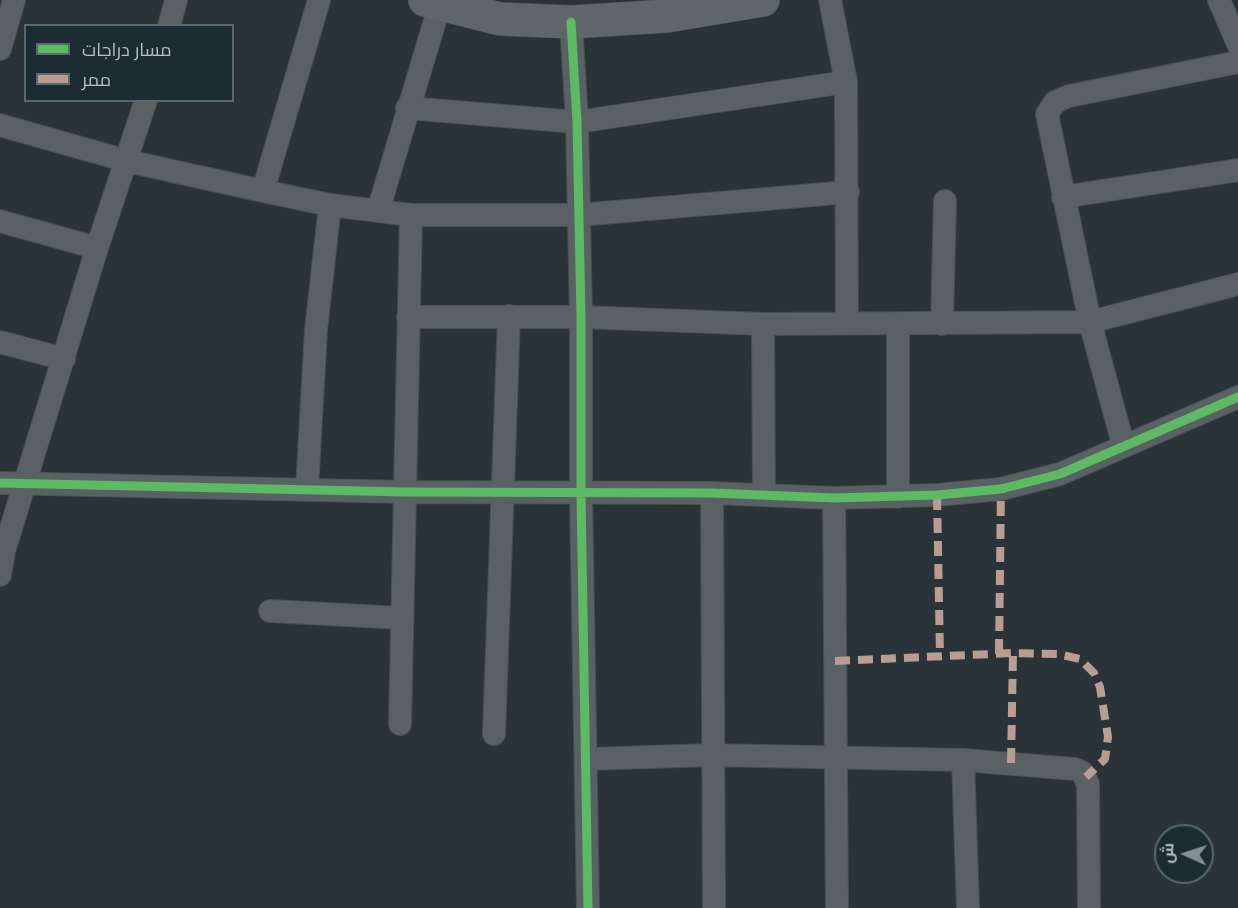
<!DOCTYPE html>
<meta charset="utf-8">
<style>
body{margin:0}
#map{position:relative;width:1238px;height:908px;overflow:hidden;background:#2a3337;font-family:"Space Grotesk",Cairo,sans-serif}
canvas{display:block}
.legend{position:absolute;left:24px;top:24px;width:210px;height:78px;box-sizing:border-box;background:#1d2c32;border:2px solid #59686e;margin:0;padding:8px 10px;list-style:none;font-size:18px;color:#b4c1c8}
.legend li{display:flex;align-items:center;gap:12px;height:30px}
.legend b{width:30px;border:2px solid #59686e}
.north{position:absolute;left:1154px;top:824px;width:60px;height:60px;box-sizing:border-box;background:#1d2c32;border:2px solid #59686e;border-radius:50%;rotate:273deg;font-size:16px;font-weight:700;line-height:24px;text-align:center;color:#b4c1c8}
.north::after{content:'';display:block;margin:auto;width:21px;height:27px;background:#848f95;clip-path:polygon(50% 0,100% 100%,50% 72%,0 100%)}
</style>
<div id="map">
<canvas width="1238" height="908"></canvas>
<ul class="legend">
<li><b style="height:8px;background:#5cba63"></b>مسار دراجات</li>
<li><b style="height:8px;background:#b99d93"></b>ممر</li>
</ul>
<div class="north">ش</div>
</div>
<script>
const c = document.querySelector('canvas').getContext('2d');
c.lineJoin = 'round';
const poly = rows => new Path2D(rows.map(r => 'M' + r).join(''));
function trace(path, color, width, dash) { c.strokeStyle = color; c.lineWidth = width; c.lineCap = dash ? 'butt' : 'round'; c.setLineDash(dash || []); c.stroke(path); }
const street = poly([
 [830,0,846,82,847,323],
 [1219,0,1238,44],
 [571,22,577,122,581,317,581,494,588,908],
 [169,26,176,0],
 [0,49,14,0],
 [407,108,577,122,846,82],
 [0,125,127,161,263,191,330,205,411,215,579,215,848,192],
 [263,191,319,0],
 [1063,197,1238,170],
 [378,211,440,4],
 [0,221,97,248],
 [408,317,581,317,763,324,1090,322,1238,284],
 [763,324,764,495],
 [898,324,898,497],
 [942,324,945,201],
 [0,342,64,359],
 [1123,444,1090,322,1047,114,1055,102,1069,96,1238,62],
 [0,483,406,492,712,493,834,498,937,495,1001,489,1060,474,1238,397],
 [307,489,316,330,330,205],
 [712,493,714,908],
 [834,498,837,908],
 [0,575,4,551,97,248,146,100],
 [270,611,402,618],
 [400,724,411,215],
 [494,734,509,316],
 [587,759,712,755,963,760,1075,769,1082,772,1088,784,1089,908],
 [963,760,968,908]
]);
const secondary = poly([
 [425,0,500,19,571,22,667,16,763,0]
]);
const quiet = poly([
 [937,495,940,656],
 [999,654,1001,489],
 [835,661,1013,653,1058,654,1080,659,1094,673,1100,687,1108,737,1105,759,1086,777],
 [1011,763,1013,653]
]);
const cycleway = poly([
 [571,22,577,122,581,317,581,494,588,908],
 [0,483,406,492,712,493,834,498,937,495,1001,489,1060,474,1238,397]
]);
trace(street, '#484f52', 24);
trace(secondary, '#484f52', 34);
trace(street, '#5a6165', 22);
trace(secondary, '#5e666a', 33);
trace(quiet, '#b99d93', 8, [15, 8]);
trace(cycleway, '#5cba63', 9);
</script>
